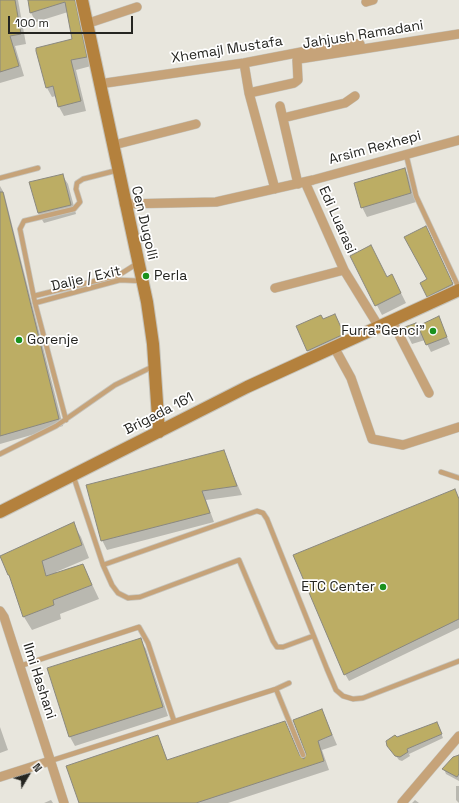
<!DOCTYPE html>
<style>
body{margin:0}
#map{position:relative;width:459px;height:803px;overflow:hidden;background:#e8e6dd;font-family:"Space Grotesk",sans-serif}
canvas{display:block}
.north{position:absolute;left:8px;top:755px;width:40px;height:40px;-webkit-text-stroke:3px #fff;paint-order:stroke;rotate:52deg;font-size:11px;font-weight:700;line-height:16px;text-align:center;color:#252521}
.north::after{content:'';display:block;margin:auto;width:14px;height:18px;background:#252521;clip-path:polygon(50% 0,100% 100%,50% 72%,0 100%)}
.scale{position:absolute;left:8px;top:16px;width:125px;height:18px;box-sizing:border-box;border:2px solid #252521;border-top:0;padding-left:5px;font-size:12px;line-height:14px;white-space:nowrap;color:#252521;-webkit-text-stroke:3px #fff;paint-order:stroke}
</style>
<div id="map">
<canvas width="459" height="803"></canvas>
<div class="north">N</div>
<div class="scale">100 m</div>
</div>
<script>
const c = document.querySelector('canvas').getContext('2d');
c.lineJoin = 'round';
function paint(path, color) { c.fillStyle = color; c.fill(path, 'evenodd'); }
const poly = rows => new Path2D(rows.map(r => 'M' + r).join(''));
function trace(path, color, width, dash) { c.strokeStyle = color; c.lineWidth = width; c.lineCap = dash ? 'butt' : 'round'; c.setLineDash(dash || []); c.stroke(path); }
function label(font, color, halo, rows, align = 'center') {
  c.font = font + ' "Space Grotesk",sans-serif'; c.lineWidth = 3.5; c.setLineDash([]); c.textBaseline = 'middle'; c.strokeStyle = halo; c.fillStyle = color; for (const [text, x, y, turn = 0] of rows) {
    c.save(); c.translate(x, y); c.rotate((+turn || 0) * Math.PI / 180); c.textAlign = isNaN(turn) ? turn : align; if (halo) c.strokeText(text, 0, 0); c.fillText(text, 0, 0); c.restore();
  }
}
const shadow = poly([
 [0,0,18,0,26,44,15,46,24,76,0,83],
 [29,0,83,0,91,66,76,70,86,111,64,116,59,107,56,96,52,97,47,88,43,72,74,40,68,12,36,22,31,13],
 [405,169,410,179,416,202,367,217,362,207],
 [62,175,68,184,76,214,44,223,38,213,31,183],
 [0,186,4,193,63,426,0,444],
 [430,235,457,293,432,305,427,296],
 [351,256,397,285,406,303,382,315],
 [334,315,349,344,313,360,297,327,324,320],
 [439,318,450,344,431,352,425,340,412,344,407,334,415,324,420,332],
 [223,452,242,495,206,500,214,522,107,550,102,540],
 [454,490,459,498,459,628,349,681,345,674],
 [73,524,81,537,89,558,56,572,56,574,83,565,99,599,60,614,61,619,32,630,24,617,13,583,0,557],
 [140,639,146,649,168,716,75,746,70,737],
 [322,710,337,745,322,750,329,770,228,803,80,803,158,736,168,761,285,723,301,758,305,760],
 [0,727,8,750,0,753],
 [439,728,443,738,409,754,410,756,402,761,399,760,388,746,397,738],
 [459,758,459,781,446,774,444,769],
 [456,786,459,786,459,803,456,800],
 [51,800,53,803,44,803],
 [415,800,419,803,412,803]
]);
const building = poly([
 [0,0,15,0,21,34,10,36,19,66,0,72,0,0],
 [28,0,75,0,87,57,71,60,81,101,58,107,53,86,46,88,36,51,36,48,72,39,65,2,30,13,28,0],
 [405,168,411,193,361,208,354,183,405,168],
 [63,174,71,205,38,213,29,182,63,174],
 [0,192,3,192,59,419,0,436,0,192],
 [426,226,453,284,427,297,420,283,427,279,404,237,426,226],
 [371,245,387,277,392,274,401,293,375,306,350,256,371,245],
 [335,314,344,334,307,351,296,326,321,315,323,319,335,314],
 [439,316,447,337,426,345,418,326,439,316],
 [416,323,418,331,406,335,402,328,416,323],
 [224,450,237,486,202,491,210,513,101,541,86,485,224,450],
 [455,489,459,499,459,619,344,675,293,555,455,489],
 [74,522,82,545,42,561,46,576,83,564,92,585,53,600,54,605,23,617,9,575,8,575,0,556,74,522],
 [141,638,163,707,69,737,47,668,141,638],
 [322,709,332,735,318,741,324,761,196,803,79,803,66,766,158,735,167,760,285,721,300,756,304,759,306,754,293,720,322,709],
 [437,722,442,734,407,749,408,752,400,757,395,756,387,746,386,741,395,735,397,737,437,722],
 [459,755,459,774,457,777,442,769,453,757,459,755]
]);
const lane = poly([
 [406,154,416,196,459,288],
 [0,178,38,168],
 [34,296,119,275,138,263],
 [35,303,120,280,141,281],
 [66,420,35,303,20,229,24,221,74,209,80,202,76,189,77,183,83,179,118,170],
 [0,454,56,426,115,385,154,366],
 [441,472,459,478],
 [73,475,103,565,112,585,118,593,128,598,140,597,239,560,273,641,277,647,283,647,313,636],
 [103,565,257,511,263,513,267,519,327,669,336,690,343,696,353,699,363,698,459,661],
 [20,666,139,627,148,643,174,721],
 [276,689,303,755],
 [50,761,276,689,289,683]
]);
const street = poly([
 [366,2,373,0],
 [86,24,137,7],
 [244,63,249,93],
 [99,84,244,63,343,44,360,44],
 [280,106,298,184],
 [283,118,345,103,355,96],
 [114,145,196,124],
 [305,182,344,270],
 [275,189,249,93,294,83,298,80,297,60,299,59,459,34],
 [124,204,216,202,313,180,459,140],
 [275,288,344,270,379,327],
 [392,321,429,393],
 [334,347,351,378,372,439,403,445,459,427],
 [0,611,4,617,64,803],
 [0,777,50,761],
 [402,803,459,736]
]);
const secondary = poly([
 [82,0,147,302,153,344,159,432],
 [0,512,247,387,459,290]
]);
const markers = [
 [146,276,4,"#1b911d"],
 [433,331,4,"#1b911d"],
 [19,340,4,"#1b911d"],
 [383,587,4,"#1b911d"]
];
const streetNames = [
 ["Jahjush Ramadani",363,35,-9],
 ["Xhemajl Mustafa",227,50,-9],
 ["Arsim Rexhepi",375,148,-15],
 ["Edi Luarasi",337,220,66],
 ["Cen Dugolli",144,223,77],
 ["Dalje / Exit",86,279,-13],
 ["Brigada 161",159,414,-27],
 ["Ilmi Hashani",39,681,72]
];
const poiNames = [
 ["Perla",154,276],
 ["Furra\"Genci\"",425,331,"right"],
 ["Gorenje",27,340],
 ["ETC Center",375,587,"right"]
];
paint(shadow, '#0003');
paint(building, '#bcad64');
trace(building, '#8a887f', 1);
trace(lane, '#c5c3bb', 6);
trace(street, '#c5c3bb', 10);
trace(secondary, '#c5c3bb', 14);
trace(lane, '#c6a379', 4.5);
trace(street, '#c6a379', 9);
trace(secondary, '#b4813d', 12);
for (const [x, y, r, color] of markers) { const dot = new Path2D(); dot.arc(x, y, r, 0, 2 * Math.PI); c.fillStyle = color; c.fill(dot); trace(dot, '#fff', 1.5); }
label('14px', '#252521', '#fff', streetNames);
label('14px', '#252521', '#fff', poiNames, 'left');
</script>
